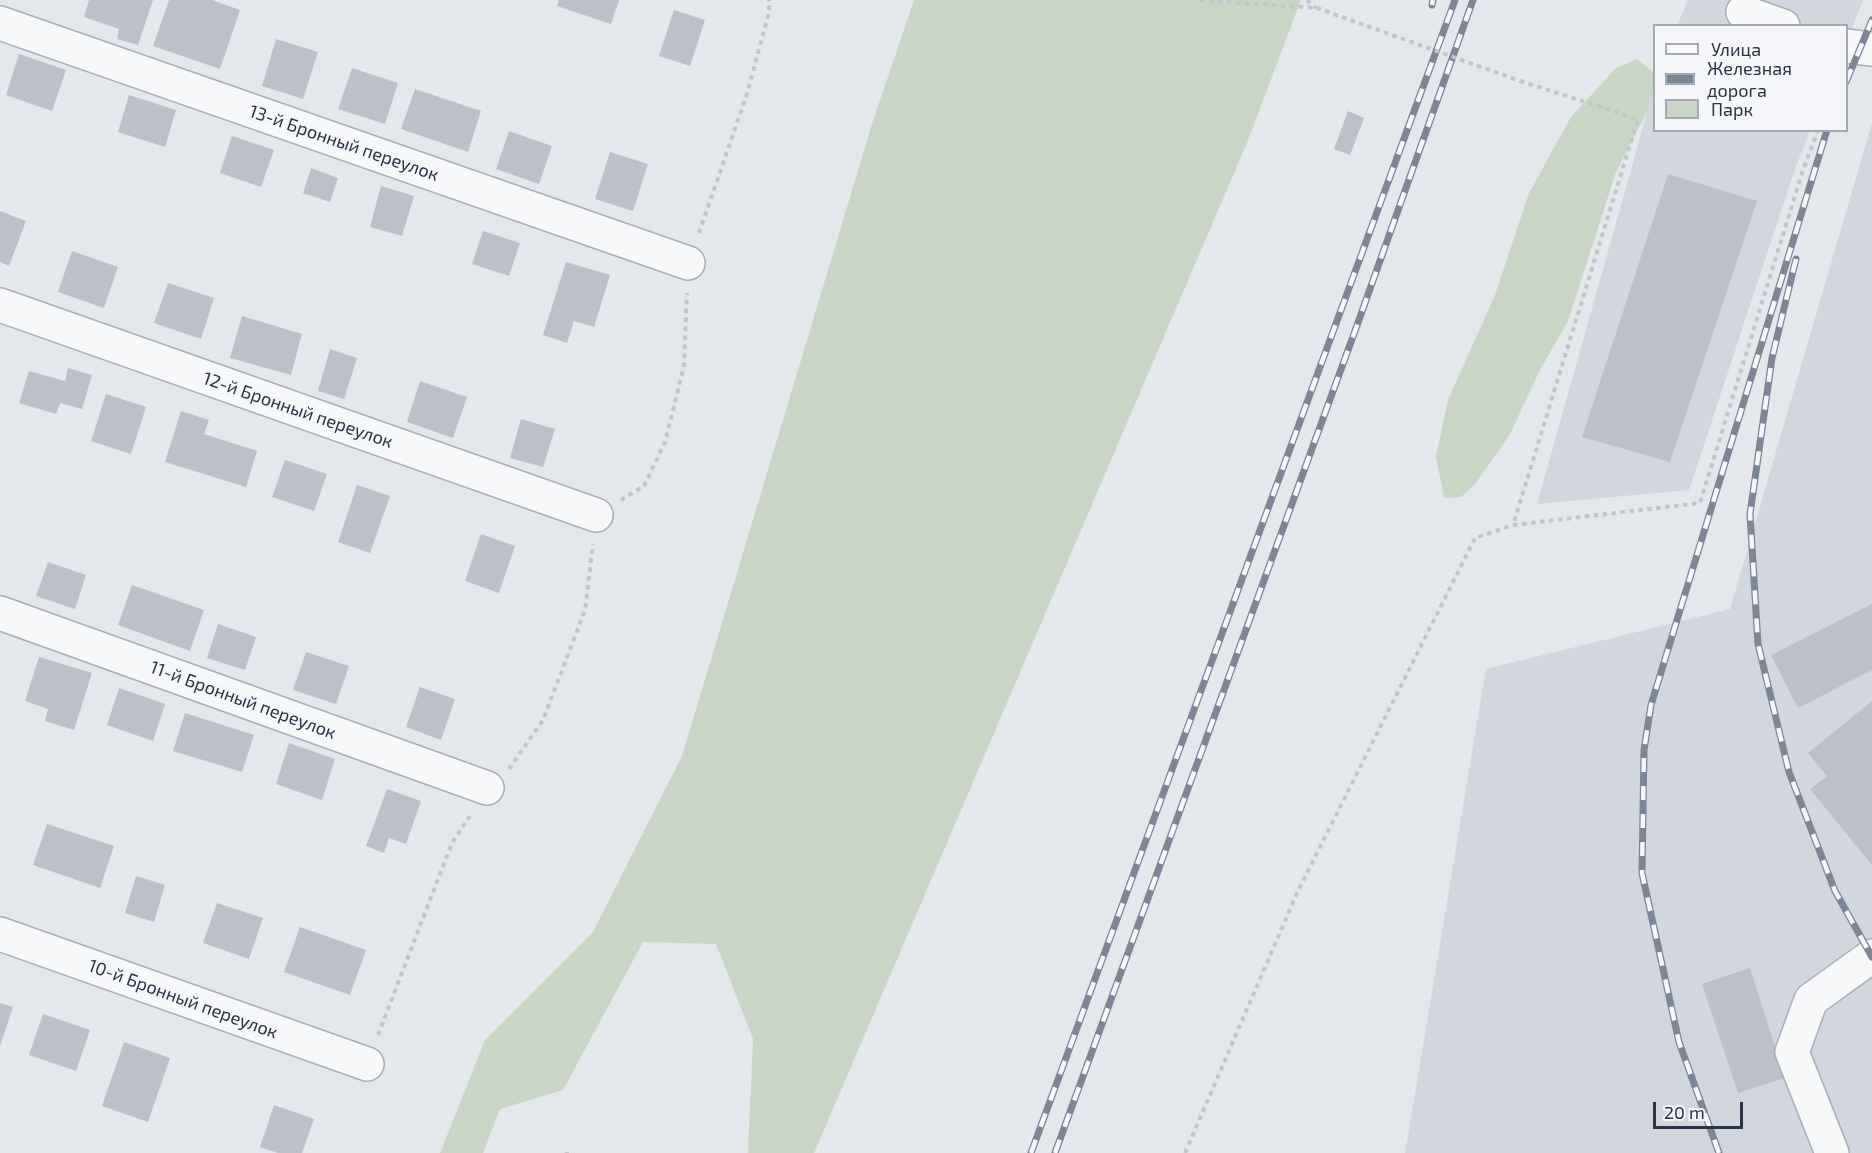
<!DOCTYPE html>
<meta charset="utf-8">
<style>
body{margin:0}
#map{position:relative;width:1872px;height:1153px;overflow:hidden;background:#e4e7ec;font-family:"Exo 2",sans-serif}
canvas{display:block}
.legend{position:absolute;left:1653px;top:24px;width:195px;height:108px;box-sizing:border-box;background:#f4f6f9;border:2px solid #a4a8b1;margin:0;padding:8px 10px;list-style:none;font-size:18px;color:#2b3445}
.legend li{display:flex;align-items:center;gap:12px;height:30px}
.legend b{width:30px;border:2px solid #a4a8b1}
.scale{position:absolute;left:1653px;top:1102px;width:90px;height:27px;box-sizing:border-box;border:3px solid #2b3445;border-top:0;padding-left:8px;font-size:18px;line-height:21px;white-space:nowrap;color:#2b3445;-webkit-text-stroke:4px #f4f6f9;paint-order:stroke}
</style>
<div id="map">
<canvas width="1872" height="1153"></canvas>
<ul class="legend">
<li><b style="height:8px;background:#f7f8fa"></b>Улица</li>
<li><b style="height:8px;background:#7d8696"></b>Железная дорога</li>
<li><b style="height:16px;background:#c9d6c5"></b>Парк</li>
</ul>
<div class="scale">20 m</div>
</div>
<script>
const c = document.querySelector('canvas').getContext('2d');
c.lineJoin = 'round';
function paint(path, color) { c.fillStyle = color; c.fill(path, 'evenodd'); }
const poly = rows => new Path2D(rows.map(r => 'M' + r).join(''));
function trace(path, color, width, dash) { c.strokeStyle = color; c.lineWidth = width; c.lineCap = dash ? 'butt' : 'round'; c.setLineDash(dash || []); c.stroke(path); }
function label(font, color, halo, rows, align = 'center') {
  c.font = font + ' "Exo 2",sans-serif'; c.lineWidth = 5; c.setLineDash([]); c.textBaseline = 'middle'; c.strokeStyle = halo; c.fillStyle = color; for (const [text, x, y, turn = 0] of rows) {
    c.save(); c.translate(x, y); c.rotate((+turn || 0) * Math.PI / 180); c.textAlign = isNaN(turn) ? turn : align; if (halo) c.strokeText(text, 0, 0); c.fillText(text, 0, 0); c.restore();
  }
}
const built = poly([
 [1688,0,1863,0,1847,40,1846,26,1677,26],
 [1654,88,1654,130,1810,131,1796,166,1689,490,1537,504],
 [1872,123,1872,1153,1405,1153,1486,669,1730,609]
]);
const green = poly([
 [914,0,1301,0,1247,143,814,1153,748,1153,753,1039,716,944,643,942,563,1090,500,1109,483,1153,440,1153,485,1040,593,932,682,756,872,124],
 [1637,59,1654,73,1654,88,1649,108,1616,172,1568,321,1540,370,1510,434,1476,483,1461,497,1444,498,1436,456,1448,400,1495,295,1529,193,1571,117,1616,68]
]);
const building = poly([
 [89,0,153,0,138,45,117,39,119,29,84,17],
 [169,0,212,0,240,10,220,69,153,46],
 [559,0,619,0,611,24,557,6],
 [674,10,705,20,690,66,659,56],
 [276,39,318,52,303,99,262,86],
 [19,54,66,70,52,111,6,95],
 [352,68,398,83,385,124,338,109],
 [415,89,481,111,468,152,401,129],
 [129,95,176,110,165,147,118,132],
 [1348,111,1364,118,1350,155,1334,149],
 [509,131,552,146,539,184,496,169],
 [232,136,274,150,261,187,220,173],
 [610,152,648,164,633,211,595,199],
 [311,168,338,178,330,202,303,193],
 [1668,174,1757,201,1670,462,1582,437],
 [381,186,414,196,402,236,370,227],
 [0,211,26,221,9,266,0,262],
 [483,231,520,243,509,276,472,264],
 [72,251,118,267,104,308,58,292],
 [566,262,610,275,594,327,574,321,567,343,543,335],
 [168,283,214,298,201,339,154,323],
 [242,316,302,334,291,375,230,358],
 [330,349,357,358,344,399,318,391],
 [68,368,92,375,82,409,60,403,56,414,19,403,29,371,65,381],
 [420,381,467,397,453,438,407,422],
 [106,394,146,407,131,454,91,441],
 [181,411,209,420,204,434,257,451,246,487,165,462],
 [521,419,555,429,543,467,510,458],
 [285,460,327,474,314,511,272,497],
 [357,485,390,496,370,553,338,542],
 [481,534,515,546,499,593,465,581],
 [48,562,86,575,75,609,36,596],
 [132,585,204,610,190,651,118,625],
 [1872,604,1872,670,1798,708,1771,655],
 [218,624,256,637,245,670,207,658],
 [306,652,349,666,336,704,293,690],
 [39,657,92,673,74,730,45,721,48,709,25,701],
 [420,687,455,699,441,740,406,727],
 [119,688,165,704,153,741,107,725],
 [1872,701,1872,865,1810,789,1827,776,1808,753],
 [185,713,254,735,242,772,173,751],
 [289,743,335,759,322,800,276,784],
 [387,789,421,801,406,844,389,838,384,853,366,846],
 [47,824,114,846,100,888,33,865],
 [136,876,165,885,154,922,125,913],
 [217,903,263,918,249,959,203,943],
 [300,927,366,950,350,995,284,972],
 [1750,968,1785,1078,1738,1093,1702,984],
 [0,1003,13,1007,0,1046],
 [43,1014,90,1030,76,1071,29,1055],
 [124,1042,170,1058,148,1122,102,1106],
 [274,1105,314,1119,302,1153,278,1153,260,1147]
]);
const path = poly([
 [1200,0,1317,8,1367,26],
 [1307,0,1316,8],
 [1520,81,1638,119,1513,525,1700,503,1803,170,1818,130],
 [699,233,747,94,769,12,769,0],
 [621,500,644,486,665,442,684,366,687,293],
 [509,769,543,720,585,610,593,544],
 [378,1035,452,843,470,816],
 [567,1153,567,1152],
 [1185,1153,1297,893,1475,538,1513,525]
]);
const minor = poly([
 [1743,12,1783,26],
 [0,23,688,263],
 [1846,46,1872,49],
 [0,305,596,515],
 [0,613,487,788],
 [0,934,367,1064],
 [1832,1153,1792,1052,1811,1000,1872,956]
]);
const rail = poly([
 [1432,5,1433,0],
 [1846,82,1872,20],
 [1796,259,1772,358,1750,514,1758,644,1789,772,1835,891,1872,957],
 [1031,1153,1455,0],
 [1055,1153,1355,331,1473,0],
 [1719,1153,1679,1042,1642,873,1644,750,1651,705,1827,130]
]);
const pathBridge = poly([
 [1367,26,1520,81]
]);
const streetNames = [
 ["13-й Бронный переулок",344,143,19],
 ["12-й Бронный переулок",298,410,19],
 ["11-й Бронный переулок",243,700,20],
 ["10-й Бронный переулок",183,999,20]
];
paint(built, '#d2d6de');
paint(green, '#c9d6c5');
paint(building, '#bbc0ca');
trace(minor, '#a9aeb7', 36);
trace(path, '#c2c5cb', 4, [4.5, 4.5]);
trace(minor, '#f7f8fa', 33);
trace(rail, '#7d8696', 7);
trace(rail, '#f4f6f9', 4.5, [14]);
trace(pathBridge, '#c2c5cb', 4, [4.5, 4.5]);
label('18px', '#2b3445', '#f4f6f9', streetNames);
</script>
